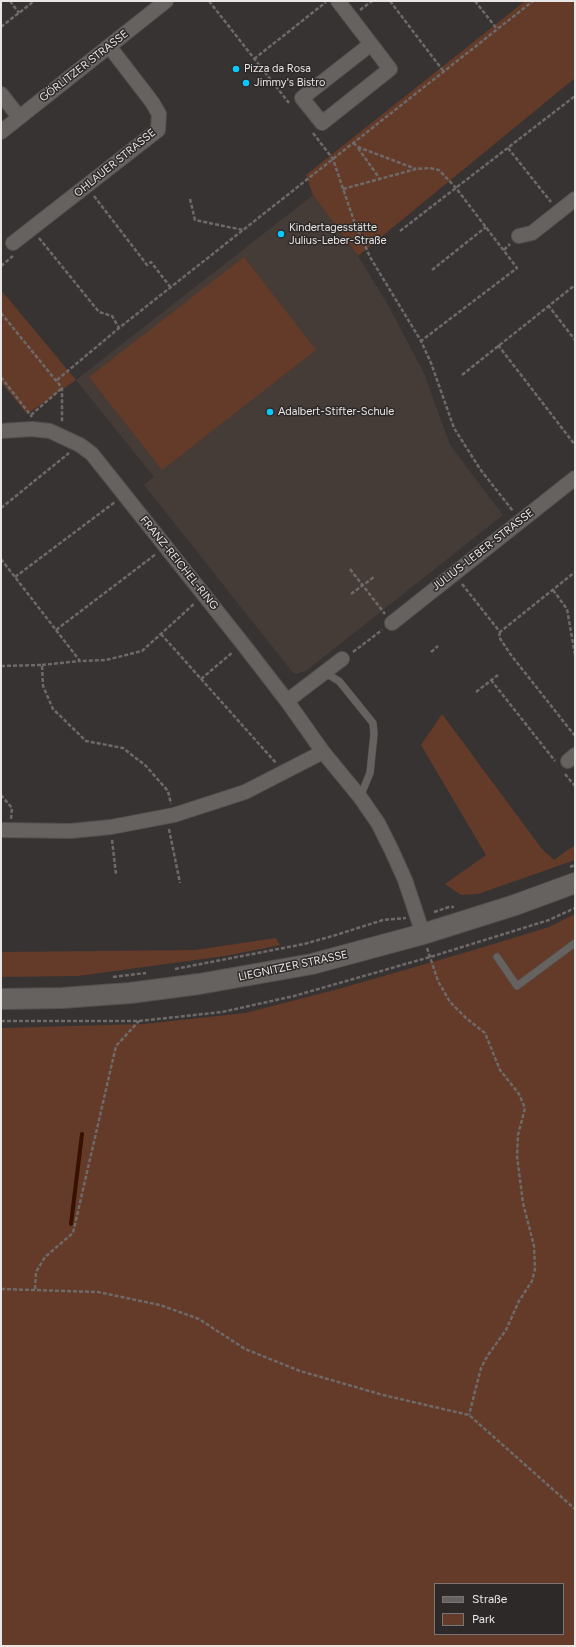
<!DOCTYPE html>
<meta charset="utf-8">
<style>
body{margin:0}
#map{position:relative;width:576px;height:1647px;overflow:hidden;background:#373332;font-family:Figtree,sans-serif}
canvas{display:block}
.frame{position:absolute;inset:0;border:2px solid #e9e7e6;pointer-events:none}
.legend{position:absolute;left:434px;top:1583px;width:130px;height:52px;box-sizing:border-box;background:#2d2928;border:1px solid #787574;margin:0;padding:5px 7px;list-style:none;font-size:12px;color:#e9e7e6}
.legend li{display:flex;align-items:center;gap:8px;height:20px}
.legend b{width:20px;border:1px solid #787574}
</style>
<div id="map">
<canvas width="576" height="1647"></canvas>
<div class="frame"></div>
<ul class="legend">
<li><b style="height:5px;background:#666260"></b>Straße</li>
<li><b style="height:11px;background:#643a28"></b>Park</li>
</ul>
</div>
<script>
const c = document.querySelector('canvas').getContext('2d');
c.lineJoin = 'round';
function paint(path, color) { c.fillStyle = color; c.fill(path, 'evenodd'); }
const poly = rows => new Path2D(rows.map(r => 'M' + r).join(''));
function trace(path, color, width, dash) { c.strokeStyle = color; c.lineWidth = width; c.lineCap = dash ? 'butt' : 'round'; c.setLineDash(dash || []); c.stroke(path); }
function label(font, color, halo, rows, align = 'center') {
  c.font = font + ' Figtree,sans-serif'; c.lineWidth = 3; c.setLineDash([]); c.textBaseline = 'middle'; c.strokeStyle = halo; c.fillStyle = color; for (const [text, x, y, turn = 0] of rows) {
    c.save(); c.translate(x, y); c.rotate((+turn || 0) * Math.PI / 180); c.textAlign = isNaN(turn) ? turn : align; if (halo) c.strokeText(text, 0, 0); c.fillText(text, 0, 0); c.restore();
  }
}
const built = poly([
 [313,195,358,256,387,303,424,373,450,445,503,515,306,671,294,674,144,485,154,477,76,380]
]);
const green = poly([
 [525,1,575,1,575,78,358,256,313,195,306,175],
 [244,257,316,350,162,470,89,377],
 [1,290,76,380,27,414,1,382],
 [442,714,542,849,554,860,575,845,575,860,478,894,461,895,445,884,486,855,421,745],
 [575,914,575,1646,1,1646,1,1028,144,1024,245,1013,342,988,474,950,549,927],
 [435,1584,563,1584,563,1634,435,1634],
 [276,938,280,945,225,956,78,976,1,977,1,952,195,950]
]);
const stream = poly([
 [71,1224,82,1134]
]);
const path = poly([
 [10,1,19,13],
 [209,1,289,103],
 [390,1,444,72],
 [475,1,497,29],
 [360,10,372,1],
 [1,27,34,1],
 [254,59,326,2],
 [313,133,333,159,354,221,370,257,421,341,431,363,454,428,480,469,513,511],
 [353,143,358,147,416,169],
 [358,148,380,179],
 [508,148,551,202],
 [343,189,416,169,430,168,439,170,456,188,517,268,421,341],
 [94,196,147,265,151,262,171,288],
 [190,199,195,220,243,230],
 [400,231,575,96],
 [39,238,99,312,112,316,119,328],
 [504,250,510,244],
 [1,266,13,256],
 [432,270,486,227],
 [548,305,575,340],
 [1,313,62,388,62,423],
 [498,345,575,445],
 [462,375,575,285],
 [1,377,32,417],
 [57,380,119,328,533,1],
 [31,415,62,388],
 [1,508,69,453],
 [1,559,56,630,156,554],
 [350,569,385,614],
 [15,577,115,502],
 [462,584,500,632,575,572],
 [553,590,567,609,575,655],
 [351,594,374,577],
 [56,630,80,661,106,660,142,651,195,603],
 [500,632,499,637,511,655,575,736],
 [161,634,276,763],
 [353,652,382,630],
 [431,652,438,646],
 [42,665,80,661],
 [1,666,42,665,43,686,53,709,86,741,123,748,146,766,168,791,171,804],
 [201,679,233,652],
 [491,680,555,761],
 [476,692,498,675],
 [565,774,575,786],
 [1,795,12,808,11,819],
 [169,829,180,883],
 [112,840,116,874],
 [570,867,575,865],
 [434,912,449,907,454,907],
 [427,948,438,981,450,1002,466,1018,485,1033,500,1070,519,1094,525,1108,518,1135,517,1156,523,1203,534,1246,535,1269,532,1281,519,1301,506,1330,488,1355,481,1368,469,1415],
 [175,969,304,944,336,935,383,920,406,918],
 [113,977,146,973],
 [1,1021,139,1021,222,1012,294,996,430,957,549,920,575,908],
 [1,1289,98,1292,160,1305,199,1319,245,1349,300,1371,383,1395,469,1415,575,1509],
 [35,1289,36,1272,45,1257,73,1233,116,1046,139,1021]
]);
const lane = poly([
 [325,673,339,681,373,723,374,734,370,773,360,797],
 [497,957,517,986,575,943]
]);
const street = poly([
 [338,1,371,44,390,69,322,123,302,98,371,44],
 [1,94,19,117],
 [1,132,166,1],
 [519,236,532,233,575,199],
 [13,243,158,130,159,114,152,102,109,46],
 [1,431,32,429,50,431,80,445,92,454,243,644,287,701,323,752,360,797,378,823,392,851,405,880,423,934],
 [392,623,575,478],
 [287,701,342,659],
 [568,761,575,755],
 [1,830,71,831,111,827,174,815,245,792,323,752]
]);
const secondary = poly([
 [1,999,62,998,130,993,199,984,312,964,423,934,515,905,575,883]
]);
const markers = [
 [236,69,4,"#09cafa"],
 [246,83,4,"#09cafa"],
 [281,234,4,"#09cafa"],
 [270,412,4,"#09cafa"]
];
const streetNames = [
 ["GÖRLITZER STRASSE",84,66,-38],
 ["OHLAUER STRASSE",115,163,-39],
 ["JULIUS-LEBER-STRASSE",483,550,-38],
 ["FRANZ-REICHEL-RING",179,563,51],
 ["LIEGNITZER STRASSE",293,966,-12]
];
const poiNames = [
 ["Pizza da Rosa",244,69],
 ["Jimmy's Bistro",254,83],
 ["Kindertagesstätte",289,228],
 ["Julius-Leber-Straße",289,241],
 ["Adalbert-Stifter-Schule",278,412]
];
paint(built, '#453b37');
paint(green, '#643a28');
trace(stream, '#371102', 4);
trace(lane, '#53504f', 8);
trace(street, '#53504f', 16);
trace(secondary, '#53504f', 22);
trace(path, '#6d6a69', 2.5, [4, 2]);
trace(lane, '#666260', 7);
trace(street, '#666260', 14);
trace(secondary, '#666260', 20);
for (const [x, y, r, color] of markers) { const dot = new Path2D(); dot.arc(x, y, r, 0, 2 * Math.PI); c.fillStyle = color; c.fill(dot); trace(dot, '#2d2928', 1.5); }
label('11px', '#e9e7e6', '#2d2928', streetNames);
label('11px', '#e9e7e6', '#2d2928', poiNames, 'left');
</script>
